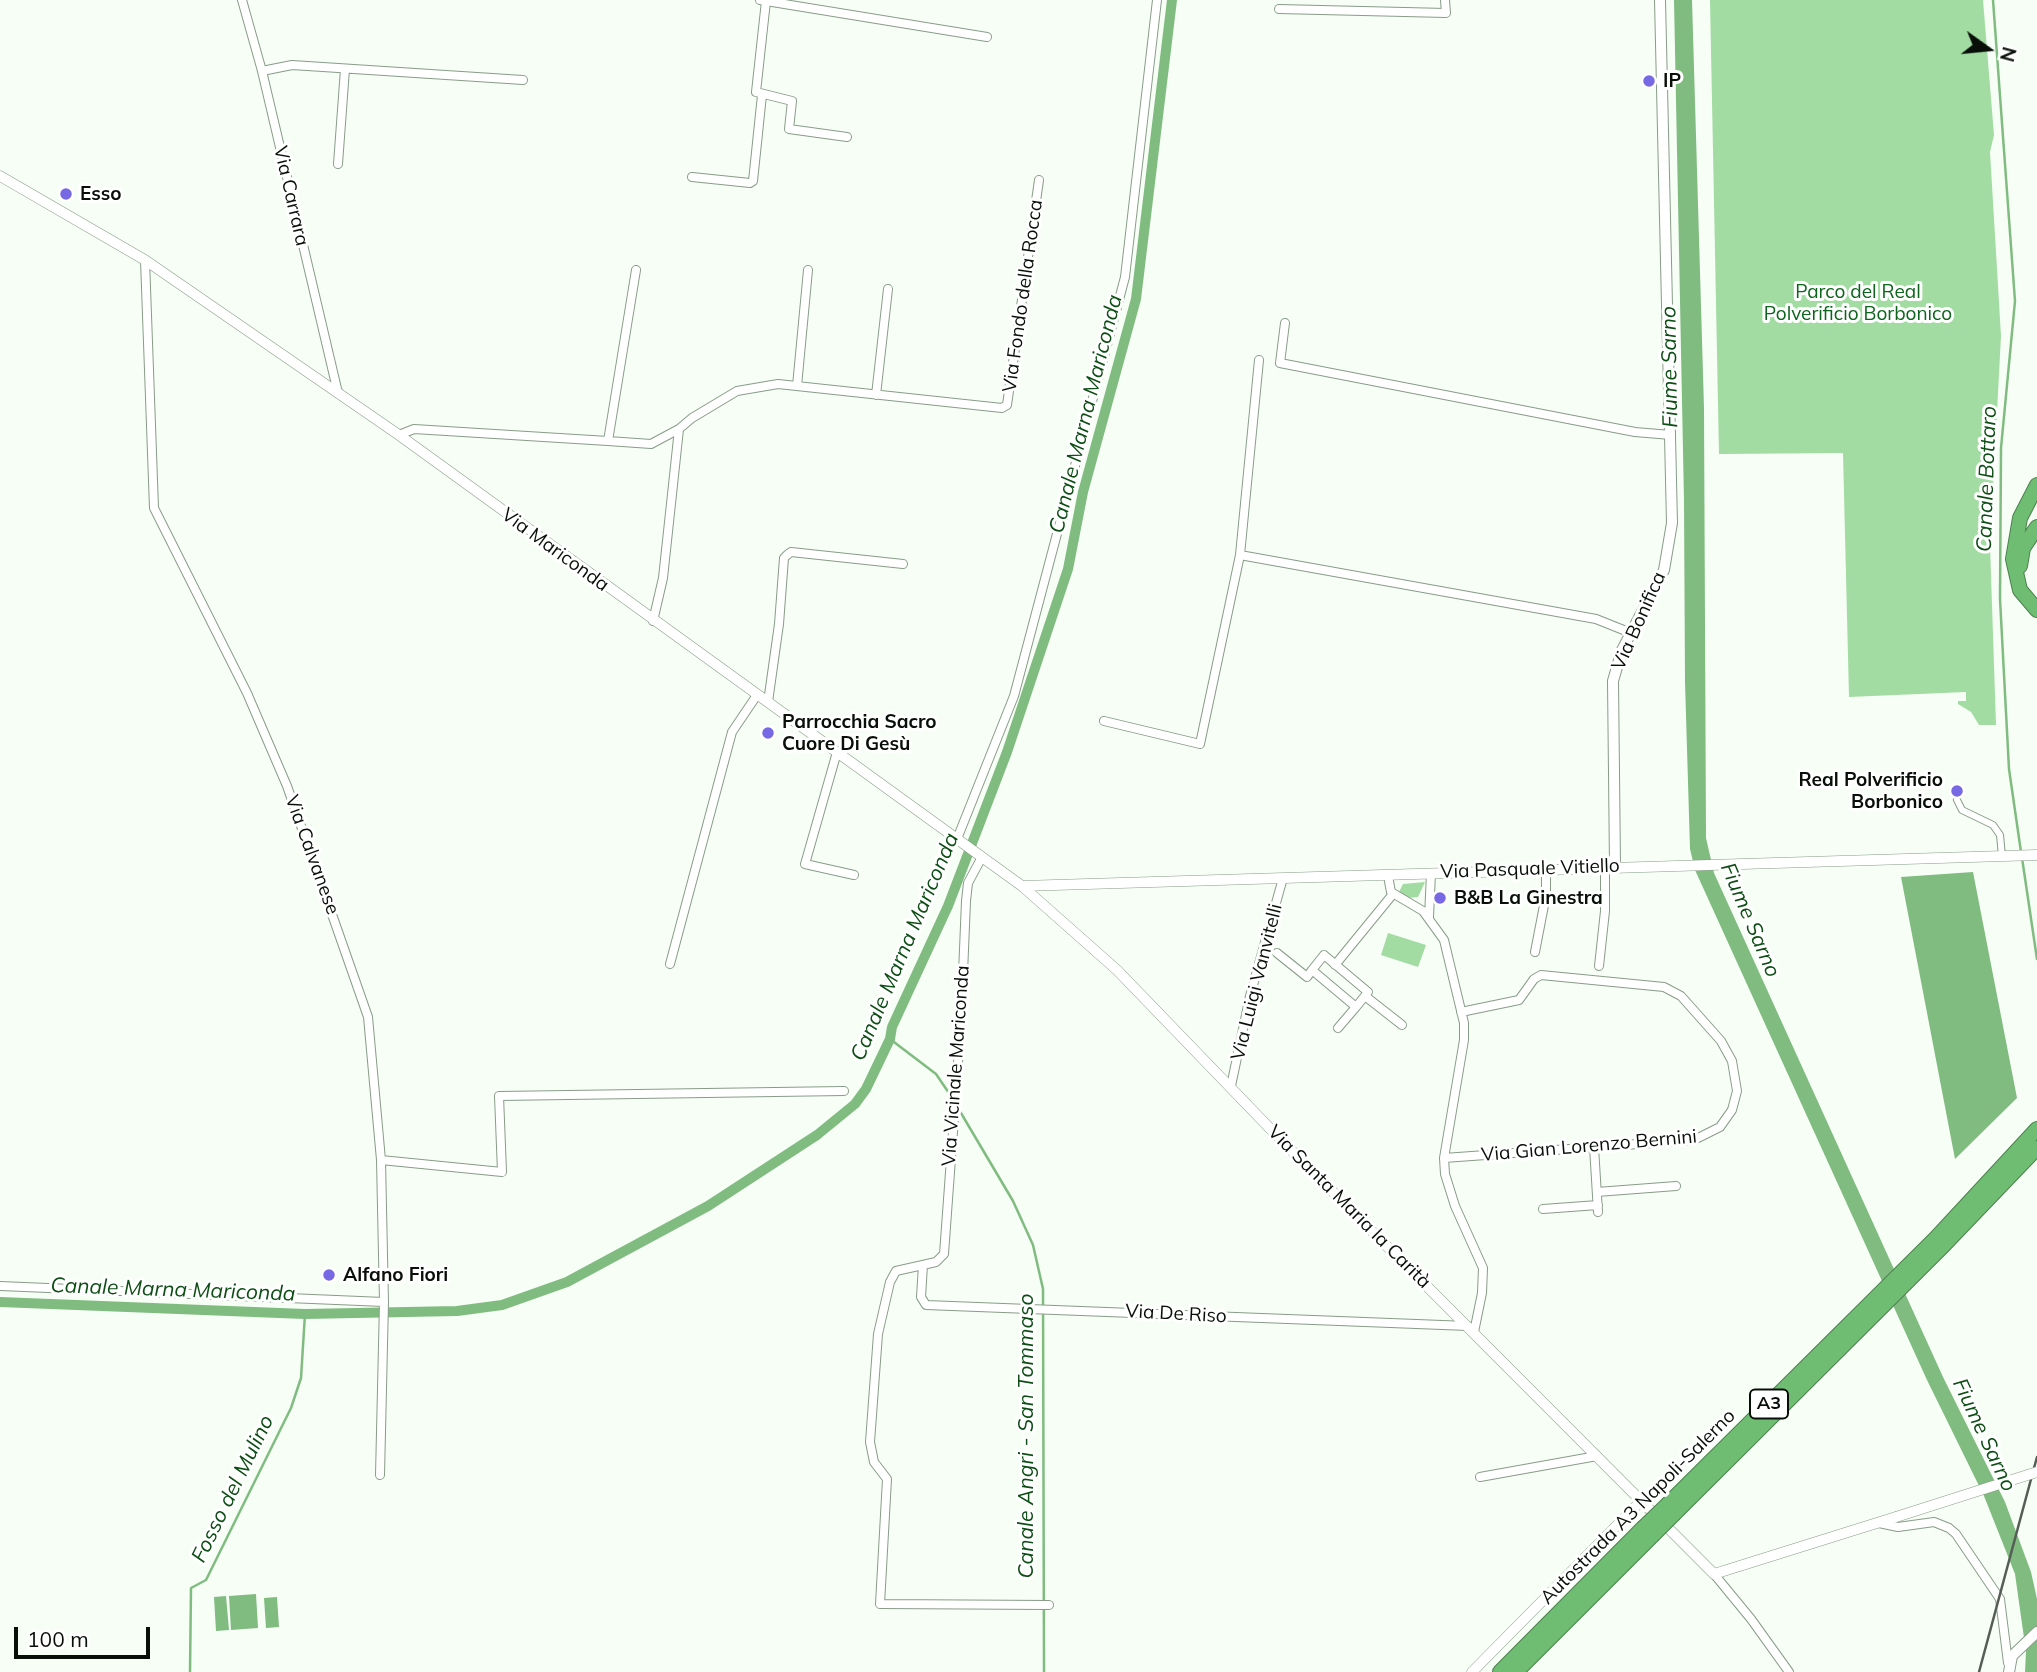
<!DOCTYPE html>
<meta charset="utf-8">
<style>
body{margin:0}
#map{position:relative;width:2037px;height:1672px;overflow:hidden;background:#f6fef6;font-family:Mulish,sans-serif}
canvas{display:block}
.north{position:absolute;left:1953px;top:14px;width:70px;height:70px;-webkit-text-stroke:5px #fff;paint-order:stroke;rotate:105deg;font-size:19px;font-weight:700;line-height:28px;text-align:center;color:#080f08}
.north::after{content:'';display:block;margin:auto;width:24px;height:32px;background:#080f08;clip-path:polygon(50% 0,100% 100%,50% 72%,0 100%)}
.scale{position:absolute;left:14px;top:1627px;width:136px;height:32px;box-sizing:border-box;border:4px solid #080f08;border-top:0;padding-left:9px;font-size:21px;line-height:24px;white-space:nowrap;color:#080f08;-webkit-text-stroke:5px #fff;paint-order:stroke}
</style>
<div id="map">
<canvas width="2037" height="1672"></canvas>
<div class="north">N</div>
<div class="scale">100 m</div>
</div>
<script>
const c = document.querySelector('canvas').getContext('2d');
c.lineJoin = 'round';
function paint(path, color) { c.fillStyle = color; c.fill(path, 'evenodd'); }
const poly = rows => new Path2D(rows.map(r => 'M' + r).join(''));
function trace(path, color, width, dash) { c.strokeStyle = color; c.lineWidth = width; c.lineCap = dash ? 'butt' : 'round'; c.setLineDash(dash || []); c.stroke(path); }
function label(font, color, halo, rows, align = 'center') {
  c.font = font + ' Mulish,sans-serif'; c.lineWidth = 6; c.setLineDash([]); c.textBaseline = 'middle'; c.strokeStyle = halo; c.fillStyle = color; for (const [text, x, y, turn = 0] of rows) {
    c.save(); c.translate(x, y); c.rotate((+turn || 0) * Math.PI / 180); c.textAlign = isNaN(turn) ? turn : align; if (halo) c.strokeText(text, 0, 0); c.fillText(text, 0, 0); c.restore();
  }
}
const green = poly([
 [1710,0,1983,0,1994,135,1990,152,2001,336,1990,545,1996,725,1979,725,1971,712,1958,704,1958,701,1966,701,1966,692,1849,697,1843,453,1719,454],
 [1425,882,1418,897,1408,898,1399,892,1403,884],
 [1388,933,1426,945,1418,967,1381,955]
]);
const water = poly([
 [1674,0,1692,0,1704,408,1706,838,1714,873,1943,1377,2005,1502,2031,1572,2037,1599,2037,1672,2025,1672,2026,1652,2015,1574,1984,1496,1927,1380,1695,870,1690,849,1685,682,1684,501],
 [1973,872,2017,1098,1955,1159,1901,877],
 [256,1594,258,1628,231,1630,229,1596],
 [226,1596,229,1630,216,1631,214,1597],
 [277,1597,279,1627,266,1628,264,1598]
]);
const stream = poly([
 [1993,0,2015,301,2001,448,2000,599,2009,769,2021,852],
 [2022,858,2037,959],
 [890,1039,936,1074,953,1099],
 [958,1108,1013,1201,1033,1245,1043,1289,1044,1672],
 [190,1672,191,1588,206,1580,291,1408,301,1378,305,1314]
]);
const canal = poly([
 [0,1302,305,1314,457,1311,502,1305,567,1282,708,1206,817,1135,855,1104,866,1089,890,1039,892,1027,948,906,1007,752,1068,569,1083,492,1136,299,1172,0]
]);
const pedestrian = poly([
 [1957,800,1962,810,1993,825,2000,835,2002,856]
]);
const minor = poly([
 [242,0,262,71,338,393],
 [760,0,987,37],
 [766,1,756,92,792,101,789,129,847,137],
 [1279,9,1446,13,1445,0],
 [262,71,292,65,523,80],
 [338,164,345,69],
 [692,177,750,183,753,181,762,95],
 [145,260,154,508,247,693,287,786,368,1017,381,1160,384,1302,380,1475],
 [1285,323,1280,363,1635,432,1671,435],
 [797,386,808,270],
 [876,395,888,289],
 [399,435,414,429,608,441,636,270],
 [608,441,651,444,679,429],
 [1240,555,1596,619,1631,633],
 [653,621,663,578,679,429,692,418,737,391,778,384,1002,408,1007,405,1039,180],
 [768,702,779,624,784,558,787,555,791,552,903,564],
 [1104,721,1200,744,1240,555,1259,360],
 [837,752,805,864,854,875],
 [957,839,1014,696,1125,277,1157,0],
 [982,857,968,883,966,901,961,1022,944,1254,936,1262,896,1271,890,1282,878,1334,870,1442,874,1462,887,1479,880,1604,1049,1605],
 [1388,876,1391,892,1423,911,1444,940,1464,1023,1464,1040,1444,1158,1445,1174,1455,1206,1483,1268,1482,1293,1474,1332],
 [1429,917,1431,873],
 [1535,952,1546,895,1546,869],
 [1277,953,1307,977,1312,970],
 [1324,955,1368,992,1356,1007,1312,970,1324,955],
 [670,964,732,732,757,695],
 [1335,965,1393,894],
 [1599,966,1605,911,1605,866],
 [1365,996,1402,1025],
 [1338,1028,1356,1007],
 [1231,1086,1250,996,1283,878],
 [1594,1147,1598,1212],
 [1444,1158,1694,1140,1720,1127,1732,1110,1737,1091,1732,1061,1721,1041,1681,996,1664,987,1541,975,1534,979,1519,1000,1461,1012],
 [381,1160,502,1172,499,1096,844,1091],
 [1597,1192,1676,1186],
 [1543,1209,1598,1205],
 [923,1265,921,1297,926,1305,1468,1326],
 [0,1286,384,1302],
 [1480,1477,1597,1456],
 [1879,1523,1898,1527,1934,1522,1949,1528,1956,1534,2000,1599,2008,1663],
 [1714,1574,1751,1619,1789,1672]
]);
const tertiary = poly([
 [0,176,145,260,399,435,1022,886,1117,970,1284,1143,1714,1574,1896,1517],
 [1022,886,2037,855],
 [1472,1672,1641,1501]
]);
const secondary = poly([
 [1615,866,1613,681,1622,650,1664,570,1672,523,1660,0],
 [2009,1672,2012,1656,2037,1632]
]);
const motorway = poly([
 [2037,485,2020,518,2013,559,2020,590,2037,610],
 [2020,566,2023,548,2037,527],
 [1668,1504,1936,1238,2037,1129],
 [1675,1513,1945,1244,2037,1148],
 [1500,1672,1643,1528],
 [1516,1672,1652,1536]
]);
const rail = poly([
 [1979,1672,2037,1457]
]);
const tertiaryBridge = poly([
 [1896,1517,2037,1472]
]);
const motorwayBridge = poly([
 [1643,1528,1668,1504],
 [1652,1536,1675,1513]
]);
const markers = [
 [1649,81,7,"#7769e4"],
 [66,194,7,"#7769e4"],
 [768,733,7,"#7769e4"],
 [1957,791,7,"#7769e4"],
 [1440,898,7,"#7769e4"],
 [329,1275,7,"#7769e4"]
];
const shields = [
 [1769,1404,38]
];
const shieldNames = [
 ["A3",1769,1404]
];
const poiNames = [
 ["IP",1663,81],
 ["Esso",80,194],
 ["Parrocchia Sacro",782,722],
 ["Cuore Di Gesù",782,744],
 ["Real Polverificio",1943,780,"right"],
 ["Borbonico",1943,802,"right"],
 ["B&B La Ginestra",1454,898],
 ["Alfano Fiori",343,1275]
];
const streetNames = [
 ["Via Carrara",291,196,77],
 ["Via Fondo della Rocca",1023,296,-82],
 ["Via Mariconda",555,550,36],
 ["Via Bonifica",1639,621,-66],
 ["Via Calvanese",312,855,70],
 ["Via Pasquale Vitiello",1530,869,-2],
 ["Via Luigi Vanvitelli",1257,982,-76],
 ["Via Vicinale Mariconda",956,1066,-86],
 ["Via Gian Lorenzo Bernini",1589,1146,-5],
 ["Via Santa Maria la Carità",1349,1207,45],
 ["Via De Riso",1176,1314,3],
 ["Autostrada A3 Napoli-Salerno",1638,1507,-45]
];
const parkNames = [
 ["Parco del Real",1858,292],
 ["Polverificio Borbonico",1858,314]
];
const waterNames = [
 ["Fiume Sarno",1670,367,-91],
 ["Canale Marna Mariconda",1086,414,-76],
 ["Canale Bottaro",1987,479,-88],
 ["Fiume Sarno",1750,920,67],
 ["Canale Marna Mariconda",905,947,-67],
 ["Canale Marna Mariconda",173,1290,2],
 ["Fiume Sarno",1984,1435,65],
 ["Canale Angri - San Tommaso",1027,1436,-90],
 ["Fosso del Mulino",233,1489,-64]
];
paint(green, '#a2dca2');
paint(water, '#80bc80');
trace(stream, '#80bc80', 2.5);
trace(canal, '#80bc80', 10);
trace(pedestrian, '#899c88', 8);
trace(minor, '#899c88', 10);
trace(tertiary, '#899c88', 11);
trace(secondary, '#899c88', 12);
trace(motorway, '#4b804d', 16);
trace(pedestrian, '#fff', 6);
trace(minor, '#fff', 8);
trace(tertiary, '#fff', 10);
trace(secondary, '#fff', 10);
trace(motorway, '#6fbd72', 14);
trace(rail, '#565d56', 2.5);
trace(tertiaryBridge, '#899c88', 11, []);
trace(motorwayBridge, '#4b804d', 16, []);
trace(tertiaryBridge, '#fff', 10);
trace(motorwayBridge, '#6fbd72', 14);
for (const [x, y, r, color] of markers) { const dot = new Path2D(); dot.arc(x, y, r, 0, 2 * Math.PI); c.fillStyle = color; c.fill(dot); trace(dot, '#fff', 2.5); }
for (const [x, y, w] of shields) { const box = new Path2D(); box.roundRect(x - w / 2, y - 14.5, w, 29, 5); c.fillStyle = '#fff'; c.fill(box); trace(box, '#080f08', 2); }
label('bold 18px', '#080f08', null, shieldNames);
label('bold 19px', '#080f08', '#fff', poiNames, 'left');
label('19px', '#080f08', '#fff', streetNames);
label('19px', '#0b651a', '#fff', parkNames);
label('italic 21px', '#0d4e15', '#fff', waterNames);
</script>
